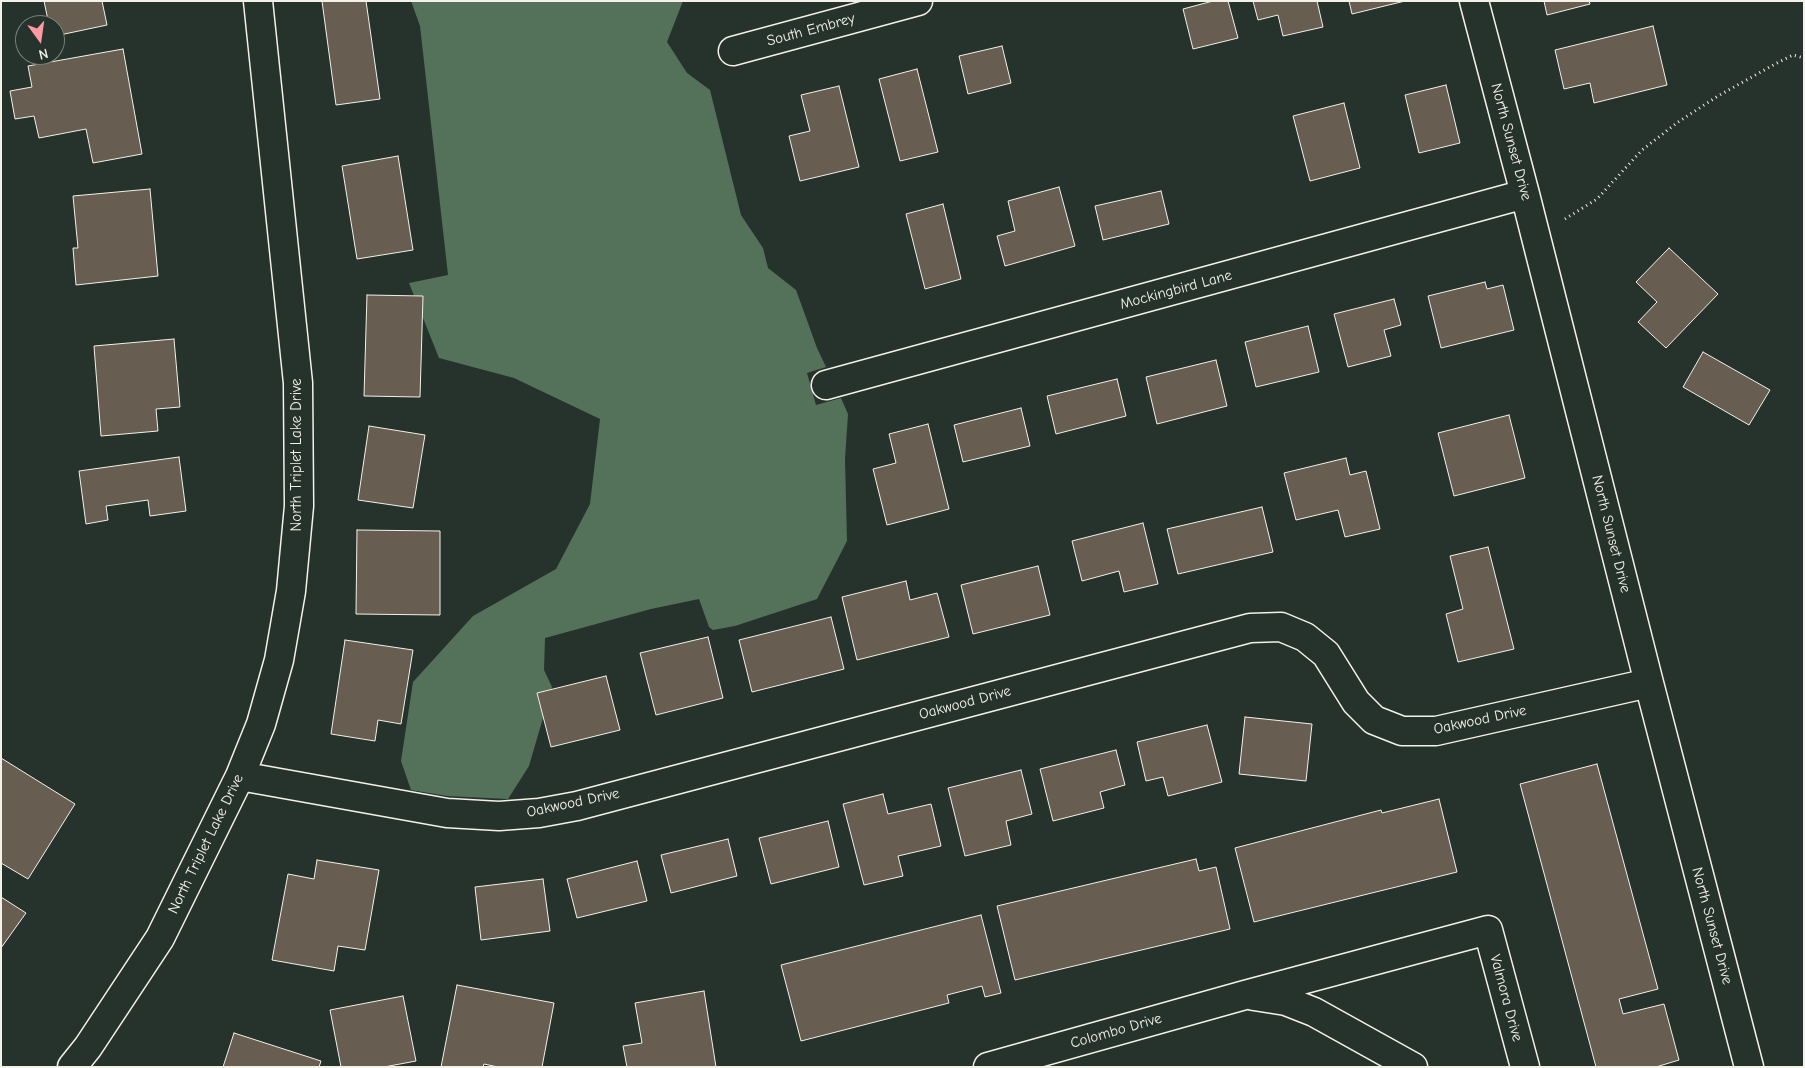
<!DOCTYPE html>
<style>
body{margin:0}
#map{position:relative;width:1805px;height:1068px;overflow:hidden;background:#26332d;font-family:"Comic Neue",sans-serif}
canvas{display:block}
.frame{position:absolute;inset:0;border:2px solid #f4f1e8;pointer-events:none}
.north{position:absolute;left:15px;top:15px;width:50px;height:50px;box-sizing:border-box;background:#26332d;border:1px solid #787f78;border-radius:50%;rotate:166deg;font-size:14px;font-weight:700;line-height:20px;text-align:center;color:#f4f1e8}
.north::after{content:'';display:block;margin:auto;width:18px;height:22px;background:#ff9aa2;clip-path:polygon(50% 0,100% 100%,50% 72%,0 100%)}
</style>
<div id="map">
<canvas width="1805" height="1068"></canvas>
<div class="frame"></div>
<div class="north">N</div>
</div>
<script>
const c = document.querySelector('canvas').getContext('2d');
c.lineJoin = 'round';
function paint(path, color) { c.fillStyle = color; c.fill(path, 'evenodd'); }
const poly = rows => new Path2D(rows.map(r => 'M' + r).join(''));
function trace(path, color, width, dash) { c.strokeStyle = color; c.lineWidth = width; c.lineCap = dash ? 'butt' : 'round'; c.setLineDash(dash || []); c.stroke(path); }
function label(font, color, halo, rows, align = 'center') {
  c.font = font + ' "Comic Neue",sans-serif'; c.lineWidth = 4.5; c.setLineDash([]); c.textBaseline = 'middle'; c.strokeStyle = halo; c.fillStyle = color; for (const [text, x, y, turn = 0] of rows) {
    c.save(); c.translate(x, y); c.rotate((+turn || 0) * Math.PI / 180); c.textAlign = isNaN(turn) ? turn : align; if (halo) c.strokeText(text, 0, 0); c.fillText(text, 0, 0); c.restore();
  }
}
const green = poly([
 [411,1,683,1,667,42,687,73,710,90,741,215,763,248,768,268,796,290,817,348,826,367,807,373,816,405,841,398,848,414,845,459,847,541,817,599,735,626,713,630,709,627,699,599,651,609,545,638,544,670,552,687,529,766,508,799,447,796,411,790,401,761,413,682,473,616,556,569,590,504,600,419,514,378,439,358,409,283,448,275,420,26]
]);
const building = poly([
 [44,1,102,1,107,25,55,36,55,25,49,25,44,1],
 [322,1,366,1,380,99,336,105,322,1],
 [1213,1,1228,1,1238,38,1193,49,1183,9,1213,1],
 [1253,1,1317,1,1323,27,1283,36,1278,15,1258,20,1253,1],
 [1349,1,1405,1,1352,14,1349,1],
 [1544,1,1589,1,1590,4,1547,15,1544,1],
 [1653,26,1667,85,1594,103,1590,83,1564,89,1555,50,1653,26],
 [1002,46,1011,83,968,94,959,56,1002,46],
 [123,49,142,154,93,163,86,129,39,138,34,116,15,119,10,91,32,87,28,66,123,49],
 [917,69,938,152,900,161,879,79,917,69],
 [1446,85,1460,143,1419,153,1405,95,1446,85],
 [839,86,859,167,800,181,789,136,810,131,801,95,839,86],
 [1344,103,1360,168,1310,181,1293,116,1344,103],
 [398,156,413,250,357,259,342,166,398,156],
 [1059,187,1075,246,1005,266,997,236,1015,231,1008,201,1059,187],
 [150,189,158,276,76,285,73,248,78,248,73,196,150,189],
 [1161,191,1169,224,1103,240,1095,206,1161,191],
 [943,204,961,279,925,289,906,214,943,204],
 [1669,248,1718,294,1666,348,1638,322,1657,302,1636,282,1669,248],
 [1485,282,1487,289,1503,285,1514,330,1441,348,1428,296,1485,282],
 [367,295,423,296,420,397,364,396,367,295],
 [1394,299,1401,325,1384,330,1391,356,1348,367,1334,314,1394,299],
 [1308,326,1319,372,1256,387,1245,342,1308,326],
 [174,339,180,407,156,409,158,431,101,436,94,346,174,339],
 [1703,352,1770,390,1749,425,1683,387,1703,352],
 [1216,360,1227,406,1157,424,1146,377,1216,360],
 [1117,379,1126,416,1056,434,1047,396,1117,379],
 [1021,408,1030,446,963,462,954,425,1021,408],
 [1509,415,1525,478,1454,496,1438,433,1509,415],
 [928,424,949,509,887,525,873,469,896,463,889,434,928,424],
 [369,426,425,435,413,508,358,500,369,426],
 [179,457,186,511,150,516,148,500,106,506,108,520,86,524,79,471,179,457],
 [1346,458,1350,475,1366,471,1380,529,1345,537,1338,510,1296,520,1284,473,1346,458],
 [1262,507,1273,552,1178,574,1167,529,1262,507],
 [1143,523,1158,584,1124,592,1119,571,1082,581,1072,541,1143,523],
 [357,530,440,531,440,615,356,614,357,530],
 [1488,547,1514,649,1458,662,1446,614,1463,609,1450,556,1488,547],
 [1038,566,1050,615,973,634,961,585,1038,566],
 [906,581,910,600,937,593,949,637,857,660,842,597,906,581],
 [831,617,844,669,752,692,739,640,831,617],
 [708,637,723,698,656,715,640,653,708,637],
 [345,640,413,650,401,724,378,720,375,741,331,734,345,640],
 [606,676,620,730,551,747,537,693,606,676],
 [1245,717,1312,724,1306,781,1239,774,1245,717],
 [1207,725,1222,782,1168,796,1163,777,1146,781,1137,742,1207,725],
 [1116,750,1125,785,1100,792,1104,808,1053,821,1040,769,1116,750],
 [1,758,75,804,28,879,1,863,1,758],
 [1597,764,1658,989,1619,999,1623,1014,1664,1004,1679,1060,1656,1067,1596,1067,1520,784,1597,764],
 [1021,770,1032,814,1006,821,1011,845,965,856,948,788,1021,770],
 [883,794,888,814,931,804,941,846,898,856,903,876,864,885,843,804,883,794],
 [1439,799,1457,872,1254,922,1235,848,1381,810,1382,813,1439,799],
 [828,821,839,867,771,884,759,838,828,821],
 [728,839,737,876,671,893,661,855,728,839],
 [1196,859,1199,871,1216,867,1230,929,1015,980,997,906,1196,859],
 [317,860,379,870,365,950,338,946,334,971,272,960,288,874,314,879,317,860],
 [637,861,647,901,577,918,567,879,637,861],
 [543,879,550,931,481,940,475,887,543,879],
 [1,897,26,913,1,948,1,897],
 [981,915,1001,993,985,997,982,986,947,995,949,1003,801,1041,781,965,981,915],
 [457,985,554,1003,542,1067,498,1067,484,1064,483,1067,441,1067,457,985],
 [704,991,716,1067,627,1067,623,1046,642,1043,635,1003,704,991],
 [403,996,416,1061,384,1067,341,1067,330,1010,403,996],
 [234,1033,321,1061,319,1067,223,1067,234,1033]
]);
const path = poly([
 [1565,219,1597,199,1642,150,1678,122,1718,96,1775,64,1793,55,1804,58]
]);
const minor = poly([
 [1474,1,1525,194,1649,683,1749,1067],
 [733,51,918,1],
 [826,385,1525,194],
 [240,776,447,813,499,816,539,813,577,806,1250,628,1281,627,1305,637,1326,654,1356,702,1374,720,1402,731,1436,731,1649,683],
 [1254,996,1286,1001,1314,1012,1413,1067],
 [72,1067,88,1047,160,938,240,776,261,724,279,660,291,591,299,506,298,383,258,1],
 [988,1067,1245,995,1488,930,1525,1067]
]);
const streetNames = [
 ["South Embrey",811,30,-15],
 ["North Sunset Drive",1511,142,75],
 ["Mockingbird Lane",1176,290,-15],
 ["North Triplet Lake Drive",297,455,-90],
 ["North Sunset Drive",1611,534,76],
 ["Oakwood Drive",965,703,-15],
 ["Oakwood Drive",1480,720,-12],
 ["Oakwood Drive",573,803,-12],
 ["North Triplet Lake Drive",206,844,-64],
 ["North Sunset Drive",1712,926,75],
 ["Valmora Drive",1506,998,75],
 ["Colombo Drive",1116,1031,-16]
];
paint(green, '#547259');
paint(building, '#675d51');
trace(building, '#f4f1e8', 1);
trace(minor, '#f4f1e8', 31);
trace(path, '#f4f1e8', 3, [1, 4]);
trace(minor, '#26332d', 28);
label('15px', '#f4f1e8', '#26332d', streetNames);
</script>
